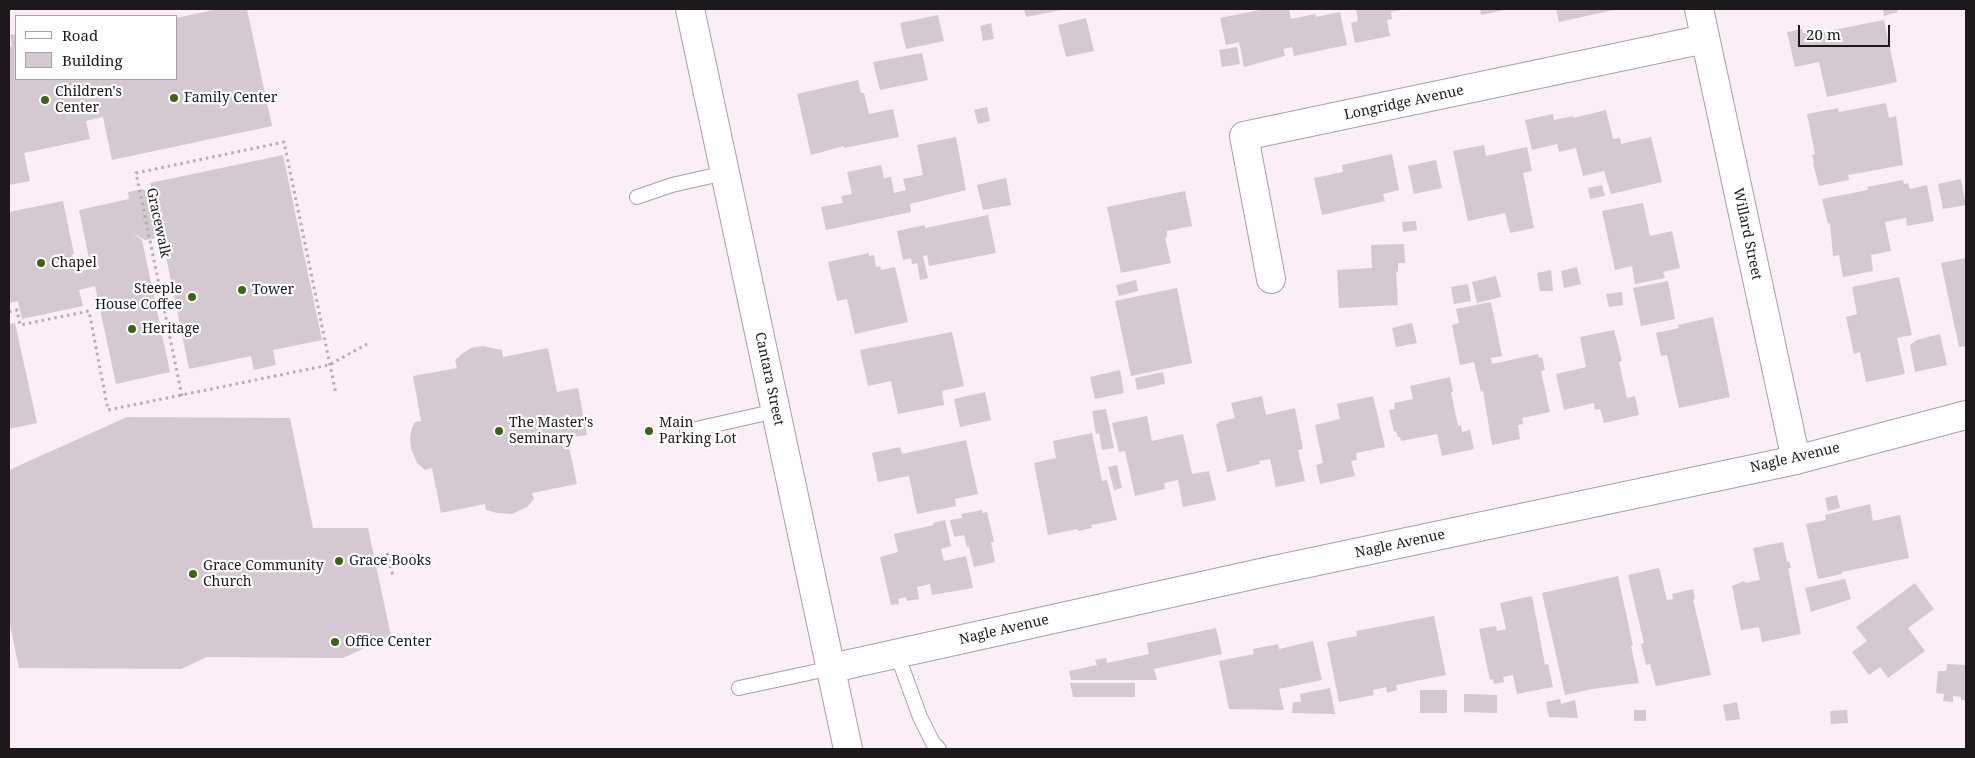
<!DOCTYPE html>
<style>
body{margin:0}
#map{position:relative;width:1975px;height:758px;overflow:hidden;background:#fbeef7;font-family:"Noto Serif",serif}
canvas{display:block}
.frame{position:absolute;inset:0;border:10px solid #1d181b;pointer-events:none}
.legend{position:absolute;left:15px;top:15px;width:162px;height:65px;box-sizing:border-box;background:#fff;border:1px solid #a5a3a4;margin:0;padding:6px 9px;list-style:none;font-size:15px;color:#1d181b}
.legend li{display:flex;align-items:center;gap:10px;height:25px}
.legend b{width:25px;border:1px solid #a5a3a4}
.scale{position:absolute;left:1798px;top:25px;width:92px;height:22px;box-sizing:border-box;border:2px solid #1d181b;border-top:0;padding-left:6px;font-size:15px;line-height:18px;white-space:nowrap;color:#1d181b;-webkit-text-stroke:4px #fff;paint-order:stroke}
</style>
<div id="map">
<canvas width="1975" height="758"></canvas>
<div class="frame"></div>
<ul class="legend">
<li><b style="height:6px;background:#fff"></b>Road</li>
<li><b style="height:14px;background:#d4c8d1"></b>Building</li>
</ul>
<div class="scale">20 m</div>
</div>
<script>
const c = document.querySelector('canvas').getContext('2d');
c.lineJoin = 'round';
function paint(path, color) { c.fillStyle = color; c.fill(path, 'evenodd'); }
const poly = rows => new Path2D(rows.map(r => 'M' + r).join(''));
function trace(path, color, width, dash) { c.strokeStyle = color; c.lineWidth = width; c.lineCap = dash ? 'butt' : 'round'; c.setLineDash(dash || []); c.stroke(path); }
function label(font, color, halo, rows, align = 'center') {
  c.font = font + ' "Noto Serif",serif'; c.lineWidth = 4.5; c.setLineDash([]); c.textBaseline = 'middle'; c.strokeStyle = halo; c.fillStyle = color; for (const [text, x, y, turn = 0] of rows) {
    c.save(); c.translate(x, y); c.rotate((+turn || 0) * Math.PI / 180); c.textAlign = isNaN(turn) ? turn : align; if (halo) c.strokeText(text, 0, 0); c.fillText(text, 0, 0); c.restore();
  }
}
const building = poly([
 [218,9,247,9,272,126,112,160,103,117,86,121,90,139,24,153,30,181,9,185,9,47,12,46,10,35,16,34,16,79,176,79,176,18],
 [1024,9,1060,9,1061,10,1026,17],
 [1264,9,1289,9,1291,19,1315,14,1316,17,1340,12,1347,45,1294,56,1292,47,1283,49,1285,56,1244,67,1239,42,1226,45,1220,18],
 [1356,9,1402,9,1402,10,1391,12,1392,19,1387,20,1390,36,1355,43,1351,23,1358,21],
 [1480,9,1505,9,1505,10,1481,15],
 [1556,9,1614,9,1614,10,1559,22],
 [1883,9,1898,9,1898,12,1884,16],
 [938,15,944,41,906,49,900,23],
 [1086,18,1094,51,1066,57,1058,25],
 [1884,20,1897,82,1827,97,1819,62,1795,67,1787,32,1802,29,1803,33,1817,30,1818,33],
 [991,23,994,39,983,41,980,26],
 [1237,47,1240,64,1222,67,1219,50],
 [922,53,928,80,880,90,873,62],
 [858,80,861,93,864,93,869,114,893,109,899,137,844,148,844,146,811,155,797,94],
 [1886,103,1889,118,1896,116,1903,165,1848,175,1849,180,1819,186,1813,163,1814,163,1812,155,1815,154,1807,114,1838,108,1839,112],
 [987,107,990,121,978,124,974,110],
 [1606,110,1613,139,1620,138,1621,144,1651,137,1662,182,1611,194,1604,171,1583,176,1576,148,1559,152,1557,144,1532,150,1525,120,1553,114,1554,120,1573,116,1573,118],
 [956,137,966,190,910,204,911,212,826,230,821,207,843,203,841,196,852,194,847,172,881,165,884,178,891,177,894,193,906,190,903,179,923,175,917,145],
 [1484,145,1486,156,1527,147,1532,171,1523,173,1534,228,1510,233,1505,213,1468,221,1453,151],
 [1392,154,1399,190,1383,194,1385,201,1322,215,1314,178,1343,172,1342,165],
 [283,155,322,340,273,350,276,365,254,370,251,356,189,369,162,237,145,240,133,233,142,240,170,372,116,384,95,286,79,290,83,306,22,319,18,301,9,303,9,212,63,201,74,254,72,254,76,272,91,269,79,210,129,199,128,192,143,189,149,193,155,226,159,225,150,183],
 [1436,160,1442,188,1414,194,1408,166],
 [1006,178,1011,205,983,210,977,185],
 [1961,179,1966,205,1943,209,1938,184],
 [1903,180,1904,184,1908,183,1910,189,1927,185,1934,221,1907,226,1906,218,1885,222,1891,251,1871,255,1873,271,1843,277,1839,255,1833,256,1830,223,1828,224,1822,199,1868,190,1867,187],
 [1602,185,1605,196,1590,199,1588,188],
 [1185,191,1192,226,1167,231,1167,237,1165,238,1171,263,1121,273,1107,207],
 [1643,203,1650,236,1672,231,1680,268,1663,272,1665,278,1635,284,1632,266,1615,270,1602,211],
 [988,215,996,253,929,266,927,255,923,256,928,278,920,280,917,263,912,264,911,258,903,260,897,231,925,225,925,228],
 [1416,221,1417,230,1403,232,1402,222],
 [1404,244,1405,263,1398,263,1398,272,1396,271,1398,305,1339,308,1337,270,1372,268,1371,245],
 [869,253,869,256,874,255,876,267,880,266,881,270,895,267,908,322,855,334,847,299,837,301,828,262],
 [1966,258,1966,346,1959,347,1941,263],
 [1577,267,1581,284,1564,288,1561,271],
 [1551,270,1553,291,1540,291,1537,273],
 [1496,276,1501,297,1477,303,1472,282],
 [1899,277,1912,335,1897,338,1905,374,1866,382,1860,352,1854,354,1846,317,1857,314,1852,287],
 [1136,280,1138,291,1119,296,1116,285],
 [1668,281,1675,319,1641,326,1633,288],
 [1468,284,1471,301,1454,304,1451,287],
 [1177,288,1192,363,1131,376,1115,301],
 [1622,292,1623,305,1609,307,1606,294],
 [1491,302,1502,356,1491,358,1492,364,1538,354,1539,358,1542,357,1545,370,1541,371,1550,412,1522,418,1523,424,1518,425,1520,439,1492,445,1483,391,1481,392,1474,362,1460,365,1452,325,1459,323,1456,309],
 [1713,317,1730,397,1679,408,1667,355,1661,356,1656,333,1679,328,1678,325],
 [15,323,37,423,9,429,9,324],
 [1412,323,1417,343,1396,347,1392,328],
 [1614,330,1622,361,1619,362,1627,398,1635,396,1639,415,1604,423,1600,409,1595,410,1594,403,1564,410,1556,374,1586,367,1580,337],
 [952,332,964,386,942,391,944,405,898,414,891,381,868,386,860,350],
 [1940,334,1947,365,1915,372,1910,345,1917,340],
 [483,346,502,350,503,357,548,348,557,392,578,388,587,435,567,438,577,484,532,493,534,499,527,507,512,514,497,513,486,510,485,504,441,513,432,468,425,470,417,463,411,448,410,437,412,428,415,422,421,421,413,376,457,368,455,360,463,353,471,348],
 [1120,370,1124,393,1095,399,1090,377],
 [1163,372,1165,384,1137,390,1135,378],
 [1450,377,1453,392,1451,392,1458,426,1461,425,1462,432,1470,430,1474,449,1442,456,1437,434,1401,441,1400,437,1398,437,1396,431,1394,432,1389,410,1395,409,1394,403,1413,399,1410,386],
 [985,392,991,420,960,427,954,399],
 [1262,396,1266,415,1295,408,1303,449,1298,450,1305,481,1276,487,1270,459,1259,461,1260,464,1227,472,1216,424,1219,424,1218,422,1235,418,1231,403],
 [1373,396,1385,447,1356,453,1357,460,1351,461,1355,476,1320,484,1316,465,1323,463,1315,425,1340,419,1337,404],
 [1106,409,1114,448,1102,450,1099,433,1096,434,1092,411],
 [1147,416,1152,441,1183,434,1192,474,1209,471,1216,500,1183,507,1178,480,1164,483,1165,489,1135,496,1125,451,1119,452,1112,423],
 [127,417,290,418,313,528,368,528,391,636,343,658,207,657,181,669,19,668,9,620,9,470],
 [1092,433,1102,481,1107,480,1117,520,1091,525,1092,528,1078,531,1077,529,1048,535,1034,463,1056,458,1053,441],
 [966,440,978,494,955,499,956,506,917,514,909,476,878,482,872,453,900,447,902,454],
 [1117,465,1122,488,1114,490,1108,467],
 [1837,495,1840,508,1828,511,1825,498],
 [1870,504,1873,521,1900,515,1909,558,1842,572,1842,574,1818,579,1806,524,1826,520,1825,515],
 [982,510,982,513,987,512,994,542,991,542,995,562,974,567,969,547,967,547,964,535,954,537,950,520,962,518,961,514],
 [945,520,951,546,941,549,944,561,966,556,973,588,932,595,930,584,917,587,919,599,907,601,906,597,898,599,899,604,891,605,880,557,898,552,894,534,934,525,933,523],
 [1783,542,1787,562,1789,561,1791,568,1788,568,1801,634,1762,642,1759,627,1741,630,1732,586,1744,581,1745,583,1760,580,1753,548],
 [1659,568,1667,600,1673,599,1672,594,1693,589,1695,599,1693,600,1711,675,1656,686,1650,664,1646,665,1641,644,1644,643,1628,575],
 [1618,576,1633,646,1631,646,1639,683,1592,689,1565,695,1542,593],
 [1845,579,1851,599,1811,612,1805,588],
 [1915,583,1934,609,1908,628,1925,651,1888,678,1880,667,1869,675,1852,652,1867,641,1856,627],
 [1532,596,1545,665,1548,664,1553,687,1517,694,1513,675,1503,677,1504,682,1494,684,1493,679,1490,680,1479,629,1496,626,1497,631,1506,629,1500,603],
 [1434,616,1446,675,1396,685,1397,690,1387,693,1386,687,1373,690,1374,695,1339,702,1327,642,1357,636,1356,631],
 [1216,628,1222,654,1154,669,1157,680,1071,680,1069,671,1097,665,1095,660,1106,658,1107,663,1149,654,1147,643],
 [1313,641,1322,680,1279,689,1284,710,1229,709,1219,661,1254,654,1253,649,1278,644,1279,649],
 [1947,664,1966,665,1966,700,1961,700,1961,697,1953,696,1953,702,1943,701,1944,694,1936,693,1938,671,1946,671],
 [1070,683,1135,683,1135,697,1073,697],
 [1330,688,1335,714,1292,713,1293,702,1301,702,1300,694],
 [1420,690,1447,690,1447,713,1420,713],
 [1464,694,1497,695,1497,713,1464,712],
 [1560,699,1561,704,1575,700,1578,718,1549,717,1546,702],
 [1737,702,1740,719,1726,721,1723,705],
 [1634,710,1646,710,1646,721,1634,721],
 [1847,710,1848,723,1831,724,1830,711]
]);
const path = poly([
 [9,312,17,310,20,325,89,311,108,410,329,365,367,344],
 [182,396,136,173,284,142,336,394],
 [387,553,393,576]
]);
const service = poly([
 [637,197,672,185,725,173],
 [687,431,776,411],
 [897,654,920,717,933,743,939,749],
 [739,688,832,668]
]);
const minor = poly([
 [1699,9,1796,460],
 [1271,279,1244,136,1705,39],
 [832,668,1270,571,1796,460,1966,415]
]);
const tertiary = poly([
 [690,9,848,749]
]);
const markers = [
 [174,98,5,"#3f621a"],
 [45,100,5,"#3f621a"],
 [41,263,5,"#3f621a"],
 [242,290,5,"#3f621a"],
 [192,297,5,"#3f621a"],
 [132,329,5,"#3f621a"],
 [499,431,5,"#3f621a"],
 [649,431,5,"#3f621a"],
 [339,561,5,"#3f621a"],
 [193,574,5,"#3f621a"],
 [335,642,5,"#3f621a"]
];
const poiNames = [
 ["Children's",55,92],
 ["Center",55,108],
 ["Family Center",184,98],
 ["Chapel",51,263],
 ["Steeple",182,289,"right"],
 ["House Coffee",182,305,"right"],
 ["Tower",252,290],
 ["Heritage",142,329],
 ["The Master's",509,423],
 ["Seminary",509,439],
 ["Main",659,423],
 ["Parking Lot",659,439],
 ["Grace Books",349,561],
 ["Grace Community",203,566],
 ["Church",203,582],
 ["Office Center",345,642]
];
const streetNames = [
 ["Longridge Avenue",1404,103,-12],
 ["Gracewalk",158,223,78],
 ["Willard Street",1747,234,78],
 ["Cantara Street",769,379,78],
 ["Nagle Avenue",1795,458,-13],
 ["Nagle Avenue",1400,544,-12],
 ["Nagle Avenue",1004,630,-13]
];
paint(building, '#d4c8d1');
trace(service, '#aa9ea7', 16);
trace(minor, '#aa9ea7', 30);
trace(tertiary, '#aa9ea7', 30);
trace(path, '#b4aab1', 3, [2.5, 4]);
trace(service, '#fff', 14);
trace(minor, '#fff', 28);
trace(tertiary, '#fff', 28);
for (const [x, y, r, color] of markers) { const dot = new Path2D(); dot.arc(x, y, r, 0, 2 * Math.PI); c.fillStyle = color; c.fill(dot); trace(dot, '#fff', 2); }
label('14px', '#1d181b', '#fff', poiNames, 'left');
label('14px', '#1d181b', '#fff', streetNames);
</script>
